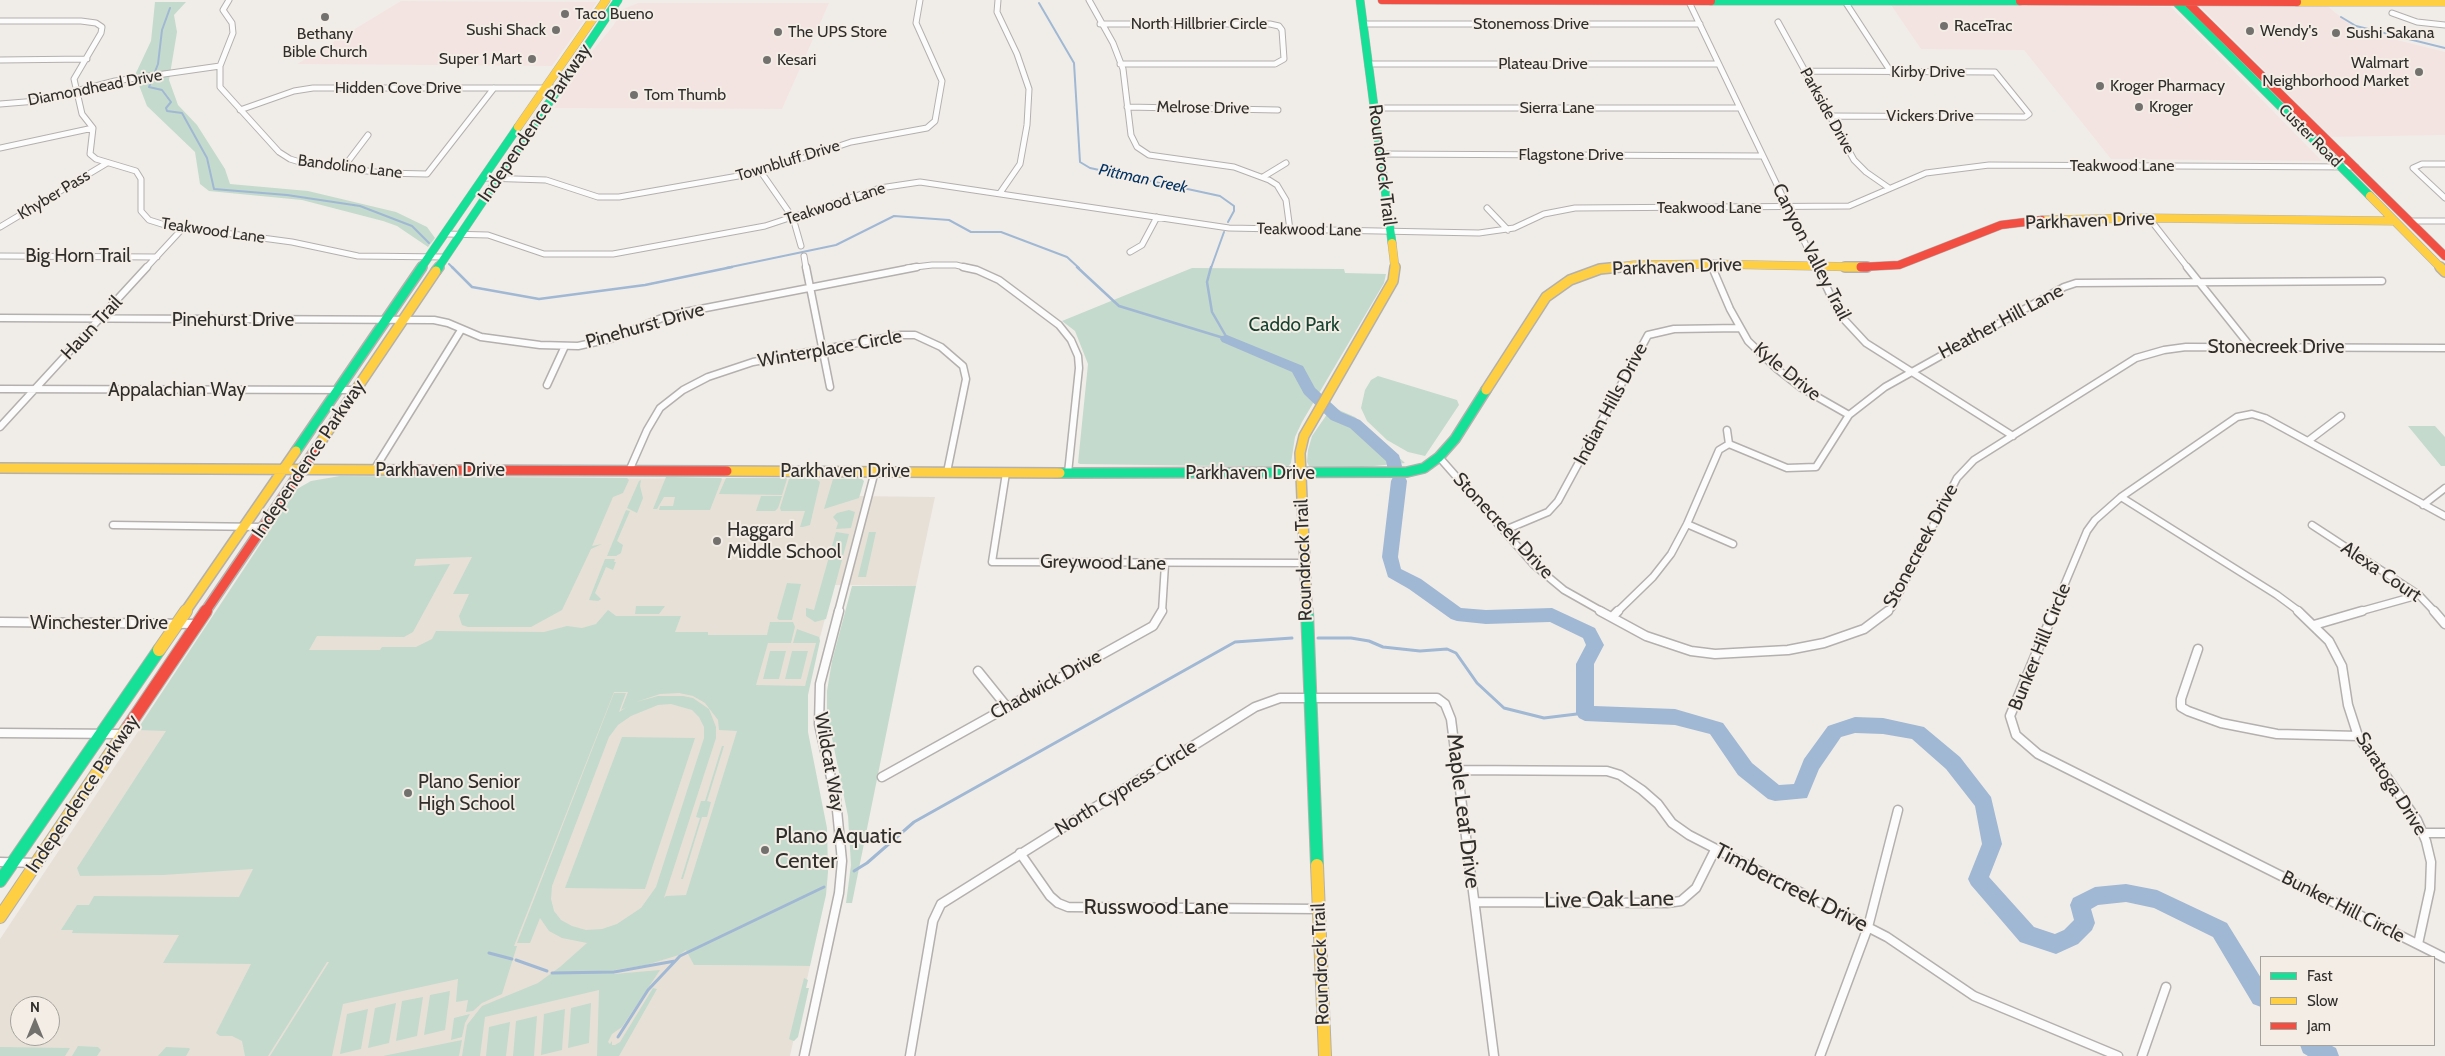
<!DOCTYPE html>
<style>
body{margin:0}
#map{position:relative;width:2445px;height:1056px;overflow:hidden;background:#f0ede9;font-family:Cabin,sans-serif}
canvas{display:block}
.legend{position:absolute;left:2260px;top:956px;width:175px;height:90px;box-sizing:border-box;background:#f3ede6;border:1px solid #a5a19b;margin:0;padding:6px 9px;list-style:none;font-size:15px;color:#302e2b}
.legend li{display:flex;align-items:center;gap:10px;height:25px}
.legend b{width:25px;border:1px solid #a5a19b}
.north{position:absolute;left:10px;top:996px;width:50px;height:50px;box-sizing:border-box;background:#f3ede6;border:1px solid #a5a19b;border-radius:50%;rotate:0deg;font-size:14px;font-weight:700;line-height:20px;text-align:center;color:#302e2b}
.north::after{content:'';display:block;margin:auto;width:18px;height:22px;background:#73716e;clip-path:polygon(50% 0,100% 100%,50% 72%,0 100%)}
</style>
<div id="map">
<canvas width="2445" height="1056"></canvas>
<ul class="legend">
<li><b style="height:6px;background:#16e098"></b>Fast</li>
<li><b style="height:6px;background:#ffcf43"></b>Slow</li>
<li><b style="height:6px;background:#f24e42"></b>Jam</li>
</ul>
<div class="north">N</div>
</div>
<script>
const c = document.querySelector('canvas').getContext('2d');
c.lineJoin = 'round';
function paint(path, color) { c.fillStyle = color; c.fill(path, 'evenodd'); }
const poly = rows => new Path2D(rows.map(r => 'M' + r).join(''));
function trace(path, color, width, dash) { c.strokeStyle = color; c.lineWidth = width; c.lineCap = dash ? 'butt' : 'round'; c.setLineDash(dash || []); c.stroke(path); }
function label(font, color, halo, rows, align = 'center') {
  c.font = font + ' Cabin,sans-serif'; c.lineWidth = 4; c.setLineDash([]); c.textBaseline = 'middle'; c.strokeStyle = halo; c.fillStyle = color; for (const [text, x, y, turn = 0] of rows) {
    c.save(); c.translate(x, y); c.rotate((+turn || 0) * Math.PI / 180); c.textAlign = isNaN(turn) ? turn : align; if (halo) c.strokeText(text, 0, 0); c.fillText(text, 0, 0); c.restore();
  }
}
const commercial = poly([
 [401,1,597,2,552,66,297,64],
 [638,3,829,3,782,109,554,108,593,50,613,26,623,9],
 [1891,5,2171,7,2322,161,2111,159,2024,50,1921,49],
 [2199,5,2326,5,2357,30,2445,52,2445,135,2331,137]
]);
const built = poly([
 [540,478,862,479,859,496,935,497,916,586,834,585,811,671,695,965,810,966,790,1056,0,1056,0,939,298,491],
 [20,1006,50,1006,50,1036,20,1036]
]);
const green = poly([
 [155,2,186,2,174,15,177,32,169,80,178,105,197,125,225,169,230,184,308,191,396,212,427,227,435,238,428,247,397,226,383,221,302,200,209,191,200,184,195,152,147,106,135,75,151,41],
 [1192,268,1344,269,1345,273,1386,274,1384,283,1302,422,1295,437,1291,463,1288,467,1080,464,1078,463,1088,364,1075,331,1062,321],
 [1378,376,1457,400,1459,405,1425,456,1408,452,1387,440,1367,421,1361,408,1365,390,1371,380],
 [1332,407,1355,417,1405,463,1364,467,1309,466,1307,462,1308,450,1312,436],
 [2408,426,2435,426,2445,437,2445,466,2441,466],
 [340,476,627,478,629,480,623,493,613,497,592,546,602,544,591,549,562,610,531,627,468,627,462,625,459,616,469,594,453,594,472,557,416,559,414,566,450,564,413,632,404,637,317,636,309,650,380,650,382,647,416,647,432,639,436,631,544,632,567,626,582,628,596,624,608,610,616,616,681,616,675,632,708,632,708,635,767,635,770,622,793,622,795,627,791,643,768,643,756,685,805,686,816,643,793,643,797,629,819,637,820,641,808,695,808,732,827,828,828,872,826,895,810,966,694,965,686,950,679,955,646,965,615,970,614,974,660,970,622,1027,612,1034,608,1042,610,1044,612,1041,612,1045,615,1045,620,1042,653,988,657,989,619,1056,597,1056,599,990,485,1017,480,1056,462,1056,467,1025,482,1006,538,983,560,967,587,943,562,938,549,931,540,918,530,943,517,943,614,693,626,693,619,712,627,707,621,710,628,692,614,692,514,946,517,946,502,994,482,1003,473,1011,466,1012,468,1000,456,1002,458,979,343,1004,332,1056,270,1056,329,962,327,962,268,1056,245,1056,242,1041,232,1036,220,1036,216,1033,251,964,163,963,179,935,72,933,73,930,61,930,77,905,89,905,94,896,239,897,253,869,163,875,80,876,77,868,166,731,137,730,297,489,311,481],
 [679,693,693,696,705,703,718,720,719,730,737,731,686,895,666,896,664,898,716,738,716,727,709,709,693,698,683,696,658,696,636,702,660,694],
 [671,704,692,710,699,717,704,727,704,738,656,887,641,908,617,924,602,929,586,930,572,926,561,920,554,911,551,899,552,886,609,737,618,725,631,716,658,705],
 [666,477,721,478,722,479,710,510,659,510,660,506,673,506,675,497,664,497,657,509,653,509],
 [726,478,786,478,787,479,782,495,719,494],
 [792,478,815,478,820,482,810,525,803,527,800,527,805,511,781,511,780,508,789,479],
 [861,478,864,481,859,498,824,509,833,479],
 [641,480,640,486,643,498,637,513,627,508,639,481],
 [761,496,782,496,778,508,775,511,756,511],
 [626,510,630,511,617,541,623,545,621,553,616,556,607,556],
 [849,510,855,512,851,528,836,529,838,523,833,517,837,513],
 [836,532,849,534,826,619,815,622,806,616,806,608,814,610],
 [869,532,876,532,866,577,858,577],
 [605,559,615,559,614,562,616,562,613,570,606,567,595,593,601,599,598,601,589,600],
 [787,583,801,584,792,620,779,620,777,618],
 [852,586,916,586,852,903,846,903,851,865,848,816,827,714,827,691,832,661],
 [636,606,665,606,659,614,635,614],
 [770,651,786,651,779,679,763,679],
 [792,651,808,651,801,679,785,679],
 [622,737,695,738,645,889,565,888],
 [722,746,724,746,707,801,711,802,707,817,702,817,683,879,681,879,700,818,696,817,701,801,705,801],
 [804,978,808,980,806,988,809,988,798,1037,794,1041,791,1040,789,1039],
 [450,991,445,1030,424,1035,430,995],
 [423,997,417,1036,396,1041,402,1001],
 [396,1003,389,1043,368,1048,375,1008],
 [591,1003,589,1043,568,1048,571,1008],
 [368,1009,361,1049,340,1054,347,1014],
 [565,1009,562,1050,541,1055,544,1014],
 [470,1014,465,1023,462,1037,451,1040,454,1018],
 [537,1016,534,1056,513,1056,516,1021],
 [510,1022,506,1056,486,1056,489,1027],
 [462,1040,459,1056,383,1056],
 [78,1046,98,1047,101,1050,97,1056,72,1056],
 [0,1047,70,1048,65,1056,0,1056],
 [166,1047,189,1048,190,1049,186,1056,158,1056]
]);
const streamFar2 = poly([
 [1039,3,1074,63,1080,162,1090,168,1220,196,1234,206,1234,211,1228,222],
 [170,8,162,30,158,64,149,87,162,90,171,102,166,108,167,111,182,113,207,158,214,189,287,195,360,206,412,226,429,243],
 [2341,17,2356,26,2445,48],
 [449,264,453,268],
 [726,268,836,245,894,216,949,220,971,232,1001,232,1067,257,1079,268],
 [1211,268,1224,232]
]);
const streamFar1 = poly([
 [452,267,472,287,539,299,645,285,732,267],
 [1077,267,1119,306,1227,339],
 [1211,267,1207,282,1212,312,1227,338]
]);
const stream = poly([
 [1318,638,1351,638,1369,641,1383,647,1420,651,1447,649,1456,653,1477,683,1504,708,1544,718,1585,713],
 [854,871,867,863,914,822,1235,642,1292,638],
 [489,953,512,959],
 [516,960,547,971],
 [552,973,614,972,675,961],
 [618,1037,648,990,680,956,824,887]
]);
const river = poly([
 [1227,335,1303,366,1315,388,1341,412,1360,420,1399,455,1402,466,1400,470,1388,470,1386,461,1350,428,1331,420,1304,394,1292,372,1222,342,1220,339,1222,336,1227,335],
 [1399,475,1405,477,1407,481,1398,557,1401,569,1421,579,1461,608,1486,610,1552,608,1595,628,1604,645,1594,664,1594,706,1675,709,1723,723,1752,763,1779,785,1794,784,1804,759,1828,726,1855,717,1883,718,1924,727,1960,757,1991,797,2002,844,1989,877,2034,927,2055,934,2064,930,2074,920,2070,905,2073,898,2095,887,2126,884,2157,890,2227,923,2261,978,2261,1007,2253,1004,2213,937,2154,908,2126,902,2098,905,2091,909,2095,923,2092,930,2078,944,2056,954,2020,942,1971,885,1968,879,1982,844,1975,806,1946,769,1912,739,1883,734,1855,733,1841,737,1819,769,1807,798,1775,801,1768,799,1738,775,1710,734,1675,725,1585,721,1579,718,1576,713,1576,664,1586,645,1583,638,1550,622,1486,624,1457,621,1451,619,1409,589,1388,577,1382,557,1391,481,1393,477,1399,475],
 [2300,1045,2330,1045,2336,1048,2339,1056,2308,1056,2303,1053,2300,1045]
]);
const streetFar2 = poly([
 [229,0,223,10,232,23,233,33,220,66,220,87,279,152,290,159,303,163,383,173,427,174,494,88],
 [998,0,997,12,1017,54,1029,89,1027,125,1020,164,1000,193],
 [1089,0,1113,43,1123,69,1131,135,1137,147,1149,155,1234,167,1269,180,1277,185,1286,200,1290,230],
 [1688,0,1817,268],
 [1844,0,1891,72],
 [2392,13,2417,22,2445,25],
 [0,21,81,21,96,23,102,27,101,33,74,79,82,114,93,128,90,154,96,159,136,171,141,179,141,211,149,220,165,225,292,242,358,256,445,257],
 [1778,22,1854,160,1866,172,1889,188],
 [1100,24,1270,24,1279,26,1282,30,1284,59,1275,64,1120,64],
 [1363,24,1700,24],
 [0,60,87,59],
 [1368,64,1717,64],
 [1806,71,1995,72,2029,114,2025,117,1832,116],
 [0,104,37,101,115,81,220,66],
 [1127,107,1278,110],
 [1374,108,1739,108],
 [240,110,294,91,313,88,559,88],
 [0,148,93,128],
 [1380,154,1763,156],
 [2445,164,2422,164,2413,168,2445,198],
 [343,168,368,135],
 [761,172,793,218,801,246],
 [1263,177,1286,163],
 [484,178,546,180,598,197,619,197,761,172,851,142,927,128,935,121,942,81,916,23,920,0],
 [1487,208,1508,230],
 [2149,218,2188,268],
 [2409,221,2445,221],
 [0,227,107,163],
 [446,234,488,235,544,254,613,254,765,226,880,188,920,182,1229,228,1479,233,1514,228,1544,214,1575,208,1849,206,1926,173,1989,165,2356,167],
 [1130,252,1142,245,1157,217],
 [0,256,157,257],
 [804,256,806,268],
 [1711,264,1713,268],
 [146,268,183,228],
 [907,268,932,265,956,265,968,268]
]);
const streetFar1 = poly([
 [806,267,830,387],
 [963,267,977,270,999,280,1059,325,1071,340,1078,356,1079,368,1068,473],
 [1712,267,1730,309,1748,341,1777,369,1800,387,1849,415],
 [1817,267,1840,315,1866,343,2013,436],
 [2187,267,2250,346],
 [0,318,434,320,448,323,481,337,540,345,578,346,610,339,662,318,685,312,917,267],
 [547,385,565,346],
 [0,389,355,390],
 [0,427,147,267],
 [2308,441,2341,416],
 [1729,444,1787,468,1816,467,1849,415,1885,387,2064,287,2076,283,2382,281],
 [1439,457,1534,565,1564,590,1603,612],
 [374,470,461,330],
 [629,471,647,430,660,408,683,390,708,377,753,362,901,335,915,335,941,347,963,366,966,379,947,472],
 [1006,473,992,562,1304,563],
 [2121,497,2277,595,2300,612],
 [2423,505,2445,488],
 [1687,524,1733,544],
 [113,525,263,527],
 [2312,525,2419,595,2435,612],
 [1505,530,1548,512,1558,501,1648,335,1674,329,1740,328],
 [838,612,875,471],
 [1162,612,1165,564],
 [1617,612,1653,577,1671,554,1687,524,1719,450,1729,444,1727,430],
 [1887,612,1892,607,1957,478,1974,460,2136,358,2164,350,2186,347,2445,348],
 [2053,612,2087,531,2095,520,2121,497,2237,417,2252,414,2265,418,2445,516],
 [2358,612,2419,595]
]);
const street = poly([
 [1600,611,1646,636,1691,651,1715,654,1788,650,1824,643,1864,629,1888,611],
 [2054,611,2010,716,2016,735,2038,754,2445,958],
 [2298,611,2329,641,2342,666,2348,705,2358,736,2417,820,2426,841,2431,862,2430,889,2418,944],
 [2434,611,2445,624],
 [1613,616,1618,611],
 [0,622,198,624],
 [2314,625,2362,611],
 [2198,649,2181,699,2181,707,2188,711,2221,723,2277,734,2358,736],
 [978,671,1007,707],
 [0,733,123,734],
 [1458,770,1607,771,1620,775,1642,790,1658,804,1672,823,1689,835,1887,937,1974,996,2118,1056],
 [882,777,1153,626,1162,611],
 [2422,833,2445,833],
 [1020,853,1050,896,1058,903,1068,907,1319,909],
 [0,862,37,863],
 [1475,902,1667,903,1681,901,1696,888,1715,850],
 [804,1056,839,893,842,861,836,800,819,724,820,684,839,611],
 [910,1056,933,921,941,904,1255,707,1280,698,1437,698,1445,704,1451,719,1494,1056],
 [1820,1056,1868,927,1898,810],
 [2142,1056,2166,987]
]);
const fastFar2 = poly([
 [1360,0,1392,243],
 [2174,0,2370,196],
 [1711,1,2020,1],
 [421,268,518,127],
 [438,268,618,0]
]);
const fastFar1 = poly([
 [436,271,439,267],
 [296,451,422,267],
 [1060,473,1407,472,1424,468,1439,457,1455,439,1486,390]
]);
const fast = poly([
 [1307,611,1317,865],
 [0,881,159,650]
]);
const slowFar2 = poly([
 [2297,2,2445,2],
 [518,127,606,0],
 [2370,196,2441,268],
 [2042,220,2149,218,2394,221],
 [1392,243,1395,268],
 [1609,268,1634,265,1711,264,1861,267]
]);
const slowFar1 = poly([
 [1845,267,1861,267],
 [2440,267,2445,272],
 [1486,390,1546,297,1570,280,1600,269,1620,267],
 [316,449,436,271],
 [0,468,415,470],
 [727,471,1060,473],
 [1307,611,1300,453,1304,436,1393,281,1395,267],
 [185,612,296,451]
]);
const slow = poly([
 [159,650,186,611],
 [1317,865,1325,1056],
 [0,917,128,727]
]);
const jamFar2 = poly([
 [1382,0,1711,1],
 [2185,0,2445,256],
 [2020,1,2297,2],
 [1861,267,1899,265,2001,225,2042,220]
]);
const jamFar1 = poly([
 [1861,267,1867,267],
 [415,470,727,471],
 [205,612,316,449]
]);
const jam = poly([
 [128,727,206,611]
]);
const markers = [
 [565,14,5,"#73716e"],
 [325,17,5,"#73716e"],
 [1944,26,5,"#73716e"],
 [556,30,5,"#73716e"],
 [2250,31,5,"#73716e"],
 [778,32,5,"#73716e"],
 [2336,33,5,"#73716e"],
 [532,59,5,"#73716e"],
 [767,60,5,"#73716e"],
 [2419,72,5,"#73716e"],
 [2100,86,5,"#73716e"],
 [634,95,5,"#73716e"],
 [2139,107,5,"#73716e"],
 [717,541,5,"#73716e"],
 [408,793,5,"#73716e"],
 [765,850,5,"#73716e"]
];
const farPoinames = [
 ["Taco Bueno",575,14],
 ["RaceTrac",1954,26],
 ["Sushi Shack",546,30,"right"],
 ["Wendy's",2260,31],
 ["The UPS Store",788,32],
 ["Sushi Sakana",2346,33],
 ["Bethany",325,34,"center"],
 ["Bible Church",325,52,"center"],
 ["Super 1 Mart",522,59,"right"],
 ["Kesari",777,60],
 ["Walmart",2409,63,"right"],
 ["Neighborhood Market",2409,81,"right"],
 ["Kroger Pharmacy",2110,86],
 ["Tom Thumb",644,95],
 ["Kroger",2149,107]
];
const farStreetnames = [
 ["North Hillbrier Circle",1199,24],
 ["Stonemoss Drive",1531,24],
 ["Plateau Drive",1543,64],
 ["Kirby Drive",1928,72],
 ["Diamondhead Drive",95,88,-11],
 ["Hidden Cove Drive",398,88],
 ["Melrose Drive",1203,108,1],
 ["Sierra Lane",1557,108],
 ["Parkside Drive",1827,111,61],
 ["Vickers Drive",1930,116],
 ["Custer Road",2310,136,45],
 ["Flagstone Drive",1571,155],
 ["Townbluff Drive",788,161,-17],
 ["Teakwood Lane",2122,166],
 ["Bandolino Lane",350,167,7],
 ["Khyber Pass",54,195,-31],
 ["Teakwood Lane",835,204,-18],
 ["Teakwood Lane",1709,208],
 ["Teakwood Lane",1309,230,1],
 ["Teakwood Lane",213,231,8]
];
const farWaternames = [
 ["Pittman Creek",1143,179,12]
];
const streetNames = [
 ["Independence Parkway",535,123,-56],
 ["Roundrock Trail",1382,165,83],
 ["Parkhaven Drive",2090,221,-2],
 ["Canyon Valley Trail",1811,252,63],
 ["Big Horn Trail",78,256],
 ["Parkhaven Drive",1677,267,-2],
 ["Pinehurst Drive",233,320],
 ["Heather Hill Lane",2001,322,-28],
 ["Pinehurst Drive",645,326,-16],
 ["Haun Trail",92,328,-47],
 ["Stonecreek Drive",2276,347],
 ["Winterplace Circle",830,349,-10],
 ["Kyle Drive",1787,372,39],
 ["Appalachian Way",177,390],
 ["Indian Hills Drive",1611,404,-62],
 ["Independence Parkway",309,459,-56],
 ["Parkhaven Drive",440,470],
 ["Parkhaven Drive",845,471],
 ["Parkhaven Drive",1250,473],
 ["Stonecreek Drive",1503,526,47],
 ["Stonecreek Drive",1921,546,-62],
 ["Roundrock Trail",1304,560,-92],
 ["Greywood Lane",1103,563,1],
 ["Alexa Court",2381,572,34],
 ["Winchester Drive",99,623],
 ["Bunker Hill Circle",2040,647,-68],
 ["Chadwick Drive",1046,685,-29],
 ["Wildcat Way",829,762,80],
 ["Saratoga Drive",2391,784,58],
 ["North Cypress Circle",1126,788,-32],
 ["Independence Parkway",83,794,-56],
 ["Bunker Hill Circle",2343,907,27],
 ["Roundrock Trail",1321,964,-92]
];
const parkNames = [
 ["Caddo Park",1294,325]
];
const poiNames = [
 ["Haggard",727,530],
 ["Middle School",727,552],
 ["Plano Senior",418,782],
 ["High School",418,804]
];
const nearStreetnames = [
 ["Maple Leaf Drive",1463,811,83],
 ["Timbercreek Drive",1791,888,27],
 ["Live Oak Lane",1609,900,-1],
 ["Russwood Lane",1156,908]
];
const nearPoinames = [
 ["Plano Aquatic",775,837],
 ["Center",775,862]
];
paint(commercial, '#f4e4e1');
paint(built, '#e7e0d7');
paint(green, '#c4dacc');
trace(streamFar2, '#a0b8d3', 2);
trace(streamFar1, '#a0b8d3', 2.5);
trace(stream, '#a0b8d3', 3);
paint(river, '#a0b8d3');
trace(streetFar2, '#b3b0ae', 7);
trace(streetFar1, '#b3b0ae', 9);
trace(street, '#b3b0ae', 11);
trace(fastFar2, '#b3b0ae', 9);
trace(fastFar1, '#b3b0ae', 12);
trace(fast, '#b3b0ae', 14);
trace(slowFar2, '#b3b0ae', 9);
trace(slowFar1, '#b3b0ae', 12);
trace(slow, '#b3b0ae', 14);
trace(jamFar2, '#b3b0ae', 9);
trace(jamFar1, '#b3b0ae', 12);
trace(jam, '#b3b0ae', 14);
trace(streetFar2, '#fdfcfc', 5);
trace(streetFar1, '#fdfcfc', 6);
trace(street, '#fdfcfc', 8);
trace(fastFar2, '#16e098', 8);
trace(fastFar1, '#16e098', 9);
trace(fast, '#16e098', 12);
trace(slowFar2, '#ffcf43', 8);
trace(slowFar1, '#ffcf43', 9);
trace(slow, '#ffcf43', 12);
trace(jamFar2, '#f24e42', 8);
trace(jamFar1, '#f24e42', 9);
trace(jam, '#f24e42', 12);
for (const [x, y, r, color] of markers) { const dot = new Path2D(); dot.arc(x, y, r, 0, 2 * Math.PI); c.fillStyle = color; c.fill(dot); trace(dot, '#f3ede6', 2); }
label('16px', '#302e2b', '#f3ede6', farPoinames, 'left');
label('16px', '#302e2b', '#f3ede6', farStreetnames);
label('italic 16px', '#036', '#f3ede6', farWaternames);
label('19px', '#302e2b', '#f3ede6', streetNames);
label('19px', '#14422e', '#f3ede6', parkNames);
label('19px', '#302e2b', '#f3ede6', poiNames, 'left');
label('22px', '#302e2b', '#f3ede6', nearStreetnames);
label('22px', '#302e2b', '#f3ede6', nearPoinames, 'left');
</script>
